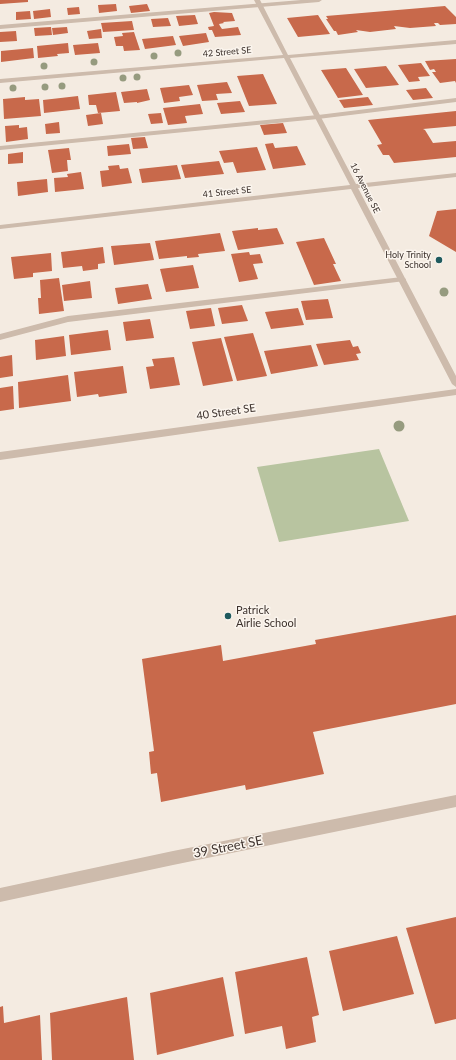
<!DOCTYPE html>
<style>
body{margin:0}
canvas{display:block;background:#f4ebe1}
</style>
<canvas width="456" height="1060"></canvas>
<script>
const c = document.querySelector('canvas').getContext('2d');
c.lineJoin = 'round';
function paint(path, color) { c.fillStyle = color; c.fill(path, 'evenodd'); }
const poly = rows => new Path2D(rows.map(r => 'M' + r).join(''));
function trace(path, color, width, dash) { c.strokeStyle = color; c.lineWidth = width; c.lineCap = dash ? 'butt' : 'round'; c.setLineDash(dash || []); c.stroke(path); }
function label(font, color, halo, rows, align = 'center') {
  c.font = font + ' Lato,sans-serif'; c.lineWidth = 3; c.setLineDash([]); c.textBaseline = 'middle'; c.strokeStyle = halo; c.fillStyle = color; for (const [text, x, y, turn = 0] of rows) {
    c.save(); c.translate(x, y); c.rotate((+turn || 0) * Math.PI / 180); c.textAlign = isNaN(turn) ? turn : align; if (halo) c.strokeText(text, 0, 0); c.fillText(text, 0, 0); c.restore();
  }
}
const green = poly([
 [379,449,409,521,279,542,257,467]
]);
const building = poly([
 [0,0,28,0,28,2,0,4],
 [116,4,117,11,99,13,98,5],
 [147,4,150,11,131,13,129,6],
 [445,6,456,17,456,24,440,25,438,23,434,23,436,26,410,28,394,26,396,29,370,32,356,30,358,32,338,35,336,31,334,31,326,19,328,19,326,16],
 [79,7,80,14,68,15,67,8],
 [50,9,51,17,34,19,33,11],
 [30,11,31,19,16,20,16,12],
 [214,12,232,13,235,21,223,22,224,23,219,24,220,26,222,29,238,27,241,35,215,37,212,30,209,30,208,27,214,26,209,13],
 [195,15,198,24,179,26,176,16],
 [318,15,330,34,298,37,287,18],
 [168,18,171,26,153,27,151,19],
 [132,21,134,30,103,32,101,23],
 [51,27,52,35,35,36,34,28],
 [67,27,68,33,53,35,52,28],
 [101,29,102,38,89,39,87,31],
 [16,31,17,41,0,42,0,32],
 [134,32,140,50,124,51,123,46,116,46,114,37,123,36,122,33],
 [206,33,209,42,183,46,179,36],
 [173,36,176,45,145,49,142,39],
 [68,43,69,53,57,54,58,56,38,58,37,46],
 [98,43,100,53,75,55,73,45],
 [33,48,34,58,1,62,1,51],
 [456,59,456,83,455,81,440,83,432,72,436,72,434,69,430,70,425,61],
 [421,63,430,76,418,77,420,81,409,82,398,65],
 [386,66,399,85,366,88,354,69],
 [346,68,363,95,338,98,321,70],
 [263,74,277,104,249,106,237,76],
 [227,82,232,93,216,94,218,100,202,101,197,85],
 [189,85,193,95,179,97,180,101,164,103,160,88],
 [426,88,433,98,413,100,406,90],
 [147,89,150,100,137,103,137,102,124,103,121,92],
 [116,92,120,111,98,113,96,105,89,105,88,95],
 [78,96,80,109,44,113,43,100],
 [25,97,25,100,39,99,41,116,4,119,3,99],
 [368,97,373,105,344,108,339,100],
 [240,101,245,112,221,114,217,103],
 [200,104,203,114,185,116,187,123,168,125,163,108],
 [456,111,456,126,423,129,425,130,433,143,456,141,456,157,394,163,389,155,383,155,377,145,382,144,368,120],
 [101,113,103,124,88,126,86,115],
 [161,113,163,123,151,124,148,114],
 [59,122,60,133,46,134,45,124],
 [283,123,287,133,264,135,260,125],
 [19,125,19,128,27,127,28,139,6,142,5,126],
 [145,137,148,148,133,149,131,138],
 [273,143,275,148,297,146,306,165,273,169,265,144],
 [129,144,131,154,108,156,107,146],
 [257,147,266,170,237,173,233,162,224,163,219,151],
 [69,148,71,160,67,160,68,171,52,173,48,150],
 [23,152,23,163,8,164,8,154],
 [219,161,224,174,185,178,181,165],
 [119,165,120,169,128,168,132,183,102,187,100,171,109,170,108,166],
 [177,165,181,179,142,183,139,169],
 [81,172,84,189,55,192,54,178,68,177,67,174],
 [47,179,48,192,18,196,17,182],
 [456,209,456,252,429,236,437,211],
 [258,228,258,230,277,228,284,244,238,250,232,231],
 [220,233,225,251,198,254,199,257,187,258,187,256,159,259,155,241],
 [324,238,336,264,333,264,341,281,314,285,296,242],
 [150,243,154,260,114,265,111,246],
 [103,247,105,263,98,264,98,269,83,271,82,266,63,268,61,252],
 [249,252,250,255,260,254,263,263,253,264,258,279,239,282,231,254],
 [51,253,52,271,33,273,33,277,14,279,11,257],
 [193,265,199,288,166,292,160,269],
 [59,278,64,311,39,314,38,298,41,298,40,280],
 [90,281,92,298,64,301,62,285],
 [148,284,152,299,118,304,115,288],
 [328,299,333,318,306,320,301,301],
 [242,305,248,321,222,324,218,308],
 [211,308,215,326,190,329,186,311],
 [298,308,304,325,271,329,265,312],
 [150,319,154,338,126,341,123,322],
 [108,330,111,350,71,355,69,335],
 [253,333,267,376,237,381,224,337],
 [64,336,66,356,36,360,35,340],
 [221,338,233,381,203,386,192,342],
 [350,340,353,347,358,346,361,353,356,354,359,360,324,365,316,344],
 [311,345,318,366,271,374,264,351],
 [12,355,13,376,0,378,0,357],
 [174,357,180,385,150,389,146,367,154,366,152,359],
 [123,366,127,393,99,397,98,394,77,397,74,372],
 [68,375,71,401,19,408,18,382],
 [13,386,14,409,0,411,0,388],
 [456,615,456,704,313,732,324,774,246,790,245,785,161,802,157,773,151,774,149,752,154,751,142,659,221,645,223,661,316,644,315,640],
 [456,917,456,1019,435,1024,406,928],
 [397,936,414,994,343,1011,329,951],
 [307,957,319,1015,312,1017,316,1042,286,1049,282,1026,245,1034,235,972],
 [223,977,234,1036,157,1055,150,993],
 [127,997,134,1060,52,1060,50,1013],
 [3,1006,4,1023,40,1015,42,1060,0,1060,0,1007]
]);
const service = poly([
 [301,0,322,0,319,2,0,29,0,25,301,0],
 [456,98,456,102,318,119,0,150,0,146,318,115,456,98],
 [402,277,406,279,405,281,68,322,0,340,0,334,68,316,402,277]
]);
const minor = poly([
 [254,0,260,0,288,55,456,40,456,44,290,58,356,184,456,173,456,177,358,188,456,376,456,387,452,384,351,189,0,229,0,225,350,185,284,58,0,83,0,79,283,55,254,0],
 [456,389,456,395,0,460,0,452,456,389],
 [456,795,456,807,173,865,0,902,0,888,173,851,456,795]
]);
const trees = [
 [178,53,3.5],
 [154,56,3.5],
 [94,62,3.5],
 [44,66,3.5],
 [137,77,3.5],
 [123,78,3.5],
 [62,86,3.5],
 [45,87,3.5],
 [13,88,3.5],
 [444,292,4.5],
 [399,426,5.5]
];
const markers = [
 [439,260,4,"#1f5a5e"],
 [228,616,4,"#1f5a5e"]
];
const farStreetnames = [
 ["42 Street SE",227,52,-5],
 ["16 Avenue SE",365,188,63],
 ["41 Street SE",227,192,-6]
];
const farPoinames = [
 ["Holy Trinity",431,255],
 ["School",431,265]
];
const streetNames = [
 ["40 Street SE",226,412,-8]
];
const poiNames = [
 ["Patrick",236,610],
 ["Airlie School",236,623]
];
const nearStreetnames = [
 ["39 Street SE",228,847,-11]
];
paint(green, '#b8c4a0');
paint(building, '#c8694b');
paint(service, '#cdbbac');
paint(minor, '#cdbbac');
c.fillStyle = '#969b7f';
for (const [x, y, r] of trees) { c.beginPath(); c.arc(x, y, r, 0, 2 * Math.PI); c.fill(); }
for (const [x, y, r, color] of markers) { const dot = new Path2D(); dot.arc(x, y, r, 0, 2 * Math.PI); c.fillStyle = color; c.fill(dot); trace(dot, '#fbf5ee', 1.5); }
label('9px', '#3b302b', '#fbf5ee', farStreetnames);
label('9px', '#3b302b', '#fbf5ee', farPoinames, 'right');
label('11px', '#3b302b', '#fbf5ee', streetNames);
label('11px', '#3b302b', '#fbf5ee', poiNames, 'left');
label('13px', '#3b302b', '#fbf5ee', nearStreetnames);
</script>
